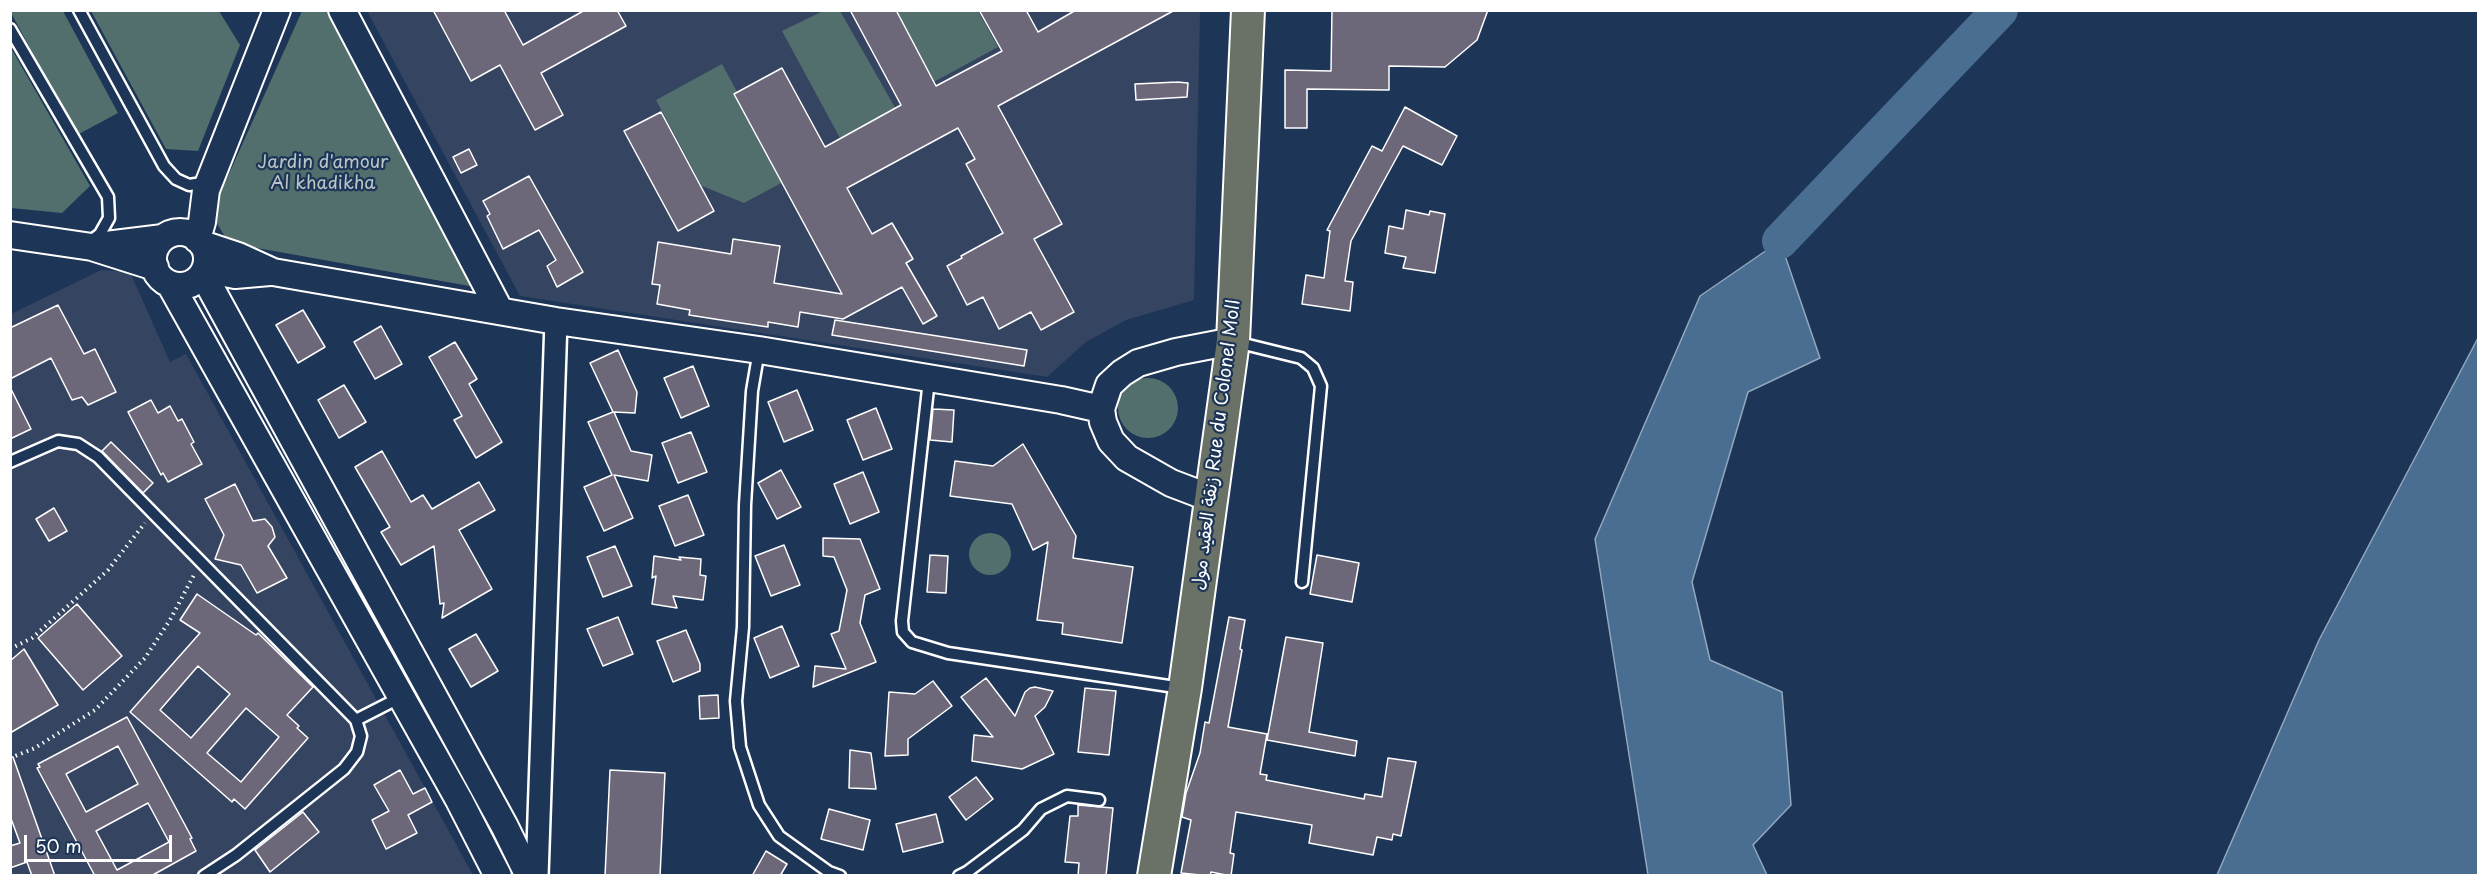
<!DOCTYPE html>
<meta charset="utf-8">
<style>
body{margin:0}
#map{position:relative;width:2489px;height:886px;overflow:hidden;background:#1d3557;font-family:"Playpen Sans",sans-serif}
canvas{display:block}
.frame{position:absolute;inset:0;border:12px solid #fff;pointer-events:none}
.scale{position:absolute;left:24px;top:835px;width:148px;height:27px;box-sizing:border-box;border:3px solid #fff;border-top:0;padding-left:8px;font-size:18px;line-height:21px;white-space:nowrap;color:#fff;-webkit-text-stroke:4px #1d3557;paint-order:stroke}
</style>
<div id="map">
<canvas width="2489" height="886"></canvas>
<div class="frame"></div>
<div class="scale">50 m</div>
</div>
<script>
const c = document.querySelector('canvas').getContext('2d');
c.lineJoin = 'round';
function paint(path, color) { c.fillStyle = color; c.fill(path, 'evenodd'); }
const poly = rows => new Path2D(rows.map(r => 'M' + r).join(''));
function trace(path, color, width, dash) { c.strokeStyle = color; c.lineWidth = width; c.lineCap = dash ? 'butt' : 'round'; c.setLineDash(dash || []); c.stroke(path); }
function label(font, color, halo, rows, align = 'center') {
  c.font = font + ' "Playpen Sans","Playpen Sans Arabic",sans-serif'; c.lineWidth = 4.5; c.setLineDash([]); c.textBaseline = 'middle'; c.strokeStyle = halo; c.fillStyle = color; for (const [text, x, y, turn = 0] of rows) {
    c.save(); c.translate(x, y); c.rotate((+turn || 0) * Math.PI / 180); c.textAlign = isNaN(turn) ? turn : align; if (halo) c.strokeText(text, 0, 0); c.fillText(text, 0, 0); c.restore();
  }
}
const built = poly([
 [367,11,1200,11,1194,300,1126,320,1086,342,1047,377,520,296],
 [101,270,130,272,170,362,186,354,473,875,11,876,11,314]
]);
const green = poly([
 [10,11,63,11,118,113,77,135],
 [91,11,219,11,240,45,198,151,166,149],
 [302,11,328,11,486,289,229,243,211,214],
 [823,11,840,11,897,111,840,138,782,31],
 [890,11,978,11,998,47,930,84],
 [11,48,90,186,62,213,11,208],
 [722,64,785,181,744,203,702,186,656,100],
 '1118 408a30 30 0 1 1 60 0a30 30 0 1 1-60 0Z',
 '969 554a21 21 0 1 1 42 0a21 21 0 1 1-42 0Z'
]);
const water = poly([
 [1780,241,1820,358,1748,392,1692,582,1710,660,1782,692,1791,805,1753,845,1767,875,1648,875,1595,539,1700,296,1780,241],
 [2478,338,2478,875,2217,875,2319,640,2478,338]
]);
const river = poly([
 [1780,241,2000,10]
]);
const building = poly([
 [433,10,504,10,523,45,585,10,617,10,626,26,541,73,563,115,535,130,500,65,471,81,433,10],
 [850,10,896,10,936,86,1002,51,979,10,1026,10,1038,32,1076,10,1175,10,998,106,1062,224,1034,239,1074,312,1041,330,1031,312,999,329,983,297,967,305,947,266,962,258,961,256,1003,233,966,164,975,159,958,128,847,188,872,234,892,223,913,259,906,263,937,316,923,324,902,287,843,319,800,312,798,327,768,322,768,327,734,322,689,315,690,310,657,304,660,285,652,284,658,242,731,254,733,239,780,246,774,283,842,294,734,94,782,68,825,147,901,105,850,10],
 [1332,10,1488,10,1477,40,1445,67,1389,66,1389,90,1307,89,1307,128,1285,128,1285,70,1331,71,1332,10],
 [1177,82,1188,83,1187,97,1136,100,1135,84,1177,82],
 [1405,107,1457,136,1442,165,1403,146,1351,241,1345,281,1353,282,1350,311,1302,304,1306,275,1324,278,1330,231,1327,230,1372,146,1382,151,1405,107],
 [661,112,714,211,678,231,624,131,661,112],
 [469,149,477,165,461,173,453,157,469,149],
 [529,176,583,272,557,287,547,266,556,260,539,230,503,249,487,216,490,214,483,201,529,176],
 [1406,210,1429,215,1430,211,1445,214,1435,273,1403,268,1406,257,1385,253,1389,226,1403,229,1406,210],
 [58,305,84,354,95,349,116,392,88,405,82,397,72,400,51,358,10,379,10,328,58,305],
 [303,310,325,347,298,363,276,325,303,310],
 [835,320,1027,350,1024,366,832,335,835,320],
 [381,326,402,364,375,379,354,342,381,326],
 [455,342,477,379,469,384,502,442,476,458,454,420,462,416,429,357,455,342],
 [618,350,637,392,635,413,614,412,631,451,652,455,648,481,614,475,633,518,604,531,584,487,612,475,588,422,613,412,590,363,618,350],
 [693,366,709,406,681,418,664,378,693,366],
 [344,385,366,422,339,438,318,400,344,385],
 [10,387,31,429,10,439,10,387],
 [797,390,813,430,784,442,768,402,797,390],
 [151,400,158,413,170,406,178,421,182,419,194,442,191,444,202,464,168,482,163,473,161,475,128,412,151,400],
 [876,408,892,449,863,460,847,420,876,408],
 [933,409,954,410,952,442,930,440,933,409],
 [691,432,707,472,678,483,662,443,691,432],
 [111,442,153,483,143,493,102,451,111,442],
 [1023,444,1076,536,1073,558,1133,567,1122,643,1062,634,1063,623,1037,620,1048,542,1033,550,1012,504,950,496,955,461,993,466,1023,444],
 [382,451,411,502,423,495,432,509,479,482,495,510,459,530,492,589,442,618,444,603,440,604,434,546,401,565,381,532,390,527,355,467,382,451],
 [781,470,801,507,777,519,758,483,781,470],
 [863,472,879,512,850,524,834,484,863,472],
 [235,484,253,521,265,519,272,527,275,537,268,546,287,578,257,593,241,565,215,559,224,535,205,499,235,484],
 [688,495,704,535,675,546,659,506,688,495],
 [54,508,67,531,49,541,36,519,54,508],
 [823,538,860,539,880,589,865,595,860,623,876,662,813,687,815,666,846,669,831,634,839,631,847,590,834,557,823,556,823,538],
 [784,545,800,585,771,596,755,556,784,545],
 [615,546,632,586,603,597,587,557,615,546],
 [930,555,948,556,946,593,927,592,930,555],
 [1317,555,1359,563,1352,602,1310,594,1317,555],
 [654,556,681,560,679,557,701,559,700,575,706,576,703,600,673,596,677,608,652,604,656,576,652,578,654,556],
 [197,594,256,635,258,633,313,687,287,715,299,726,297,728,308,738,245,809,234,799,232,802,130,712,200,633,180,620,197,594],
 [198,666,230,694,191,738,160,710,198,666],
 [246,708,279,737,241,782,207,753,246,708],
 [77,604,122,656,83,690,38,638,77,604],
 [618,617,633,654,603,666,587,629,618,617],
 [1229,617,1245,620,1240,649,1242,650,1228,727,1267,734,1260,774,1267,775,1266,780,1364,799,1365,794,1382,797,1388,758,1416,762,1401,836,1393,834,1392,840,1377,837,1373,855,1309,843,1312,825,1236,812,1230,853,1234,854,1231,876,1211,872,1210,876,1181,873,1191,820,1182,817,1186,793,1200,753,1205,722,1209,723,1229,617],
 [782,626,799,666,770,678,754,638,782,626],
 [686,630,700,664,700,671,673,682,657,641,686,630],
 [476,634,498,671,471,687,449,649,476,634],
 [1286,637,1323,643,1309,732,1357,741,1355,756,1267,740,1286,637],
 [24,649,58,705,10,733,10,661,24,649],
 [986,678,1015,716,1025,692,1030,688,1035,687,1053,691,1045,707,1035,716,1054,754,1022,769,972,761,974,735,993,737,961,697,986,678],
 [933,681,952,706,908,739,908,755,885,756,889,692,915,694,933,681],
 [1085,688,1116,691,1109,755,1078,752,1085,688],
 [718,695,719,718,700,719,699,696,718,695],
 [127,717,192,838,190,839,196,851,151,876,95,876,37,768,40,767,38,764,127,717],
 [118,746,138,784,86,812,66,774,118,746],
 [148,803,169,842,117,870,96,831,148,803],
 [850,750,871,753,876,789,849,788,850,750],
 [10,757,13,757,55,876,32,876,27,862,10,868,10,846,20,843,10,816,10,757],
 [400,770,413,794,425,788,432,802,408,815,417,833,386,849,372,820,389,811,374,785,400,770],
 [610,770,665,773,660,876,605,876,610,770],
 [976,777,993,799,966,820,949,797,976,777],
 [1078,805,1113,808,1106,876,1078,876,1079,863,1065,862,1070,816,1078,816,1078,805],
 [829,809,870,820,863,850,821,839,829,809],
 [303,812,319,832,270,872,255,850,303,812],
 [936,814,943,842,903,852,896,824,936,814],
 [766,851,787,864,780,876,752,876,766,851]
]);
const path = poly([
 [10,649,32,638,108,570,145,523],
 [10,758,35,748,95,710,145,658,170,620,195,573]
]);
const service = poly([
 [79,10,164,166,176,179,189,185,209,182],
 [10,29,108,197,109,218,100,234,91,241],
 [1236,342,1301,358,1313,368,1321,386,1302,582],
 [759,350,752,391,745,505,743,627,736,701,740,747,759,805,779,836,829,872,840,876],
 [929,380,902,621,903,632,912,642,948,653,1182,688],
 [10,462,58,441,78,444,98,457,356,720,361,736,357,752,344,769,236,855,204,876],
 [356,720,401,697],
 [959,876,967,872,1023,830,1041,809,1067,796,1099,800]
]);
const minor = poly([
 [537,876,556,321]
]);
const tertiary = poly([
 [342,10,500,311],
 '153 259a27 27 0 1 1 54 0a27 27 0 1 1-54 0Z',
 [10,235,92,247,155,267],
 [197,239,202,222,206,190,277,10],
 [202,244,238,256,273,272,556,321,759,350,1061,400,1101,409],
 [98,246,163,238],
 [205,269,235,275,270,272],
 [203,274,505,827,529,876],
 [170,284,459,800,498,876],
 [1213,499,1171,483,1127,458,1111,441,1103,422,1101,409,1109,385,1122,373,1138,363,1176,352,1233,341]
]);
const primary = poly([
 [1154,876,1185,688,1233,341,1248,10]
]);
const parkNames = [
 ["Jardin d'amour",323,163],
 ["Al khadikha",323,184]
];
const streetNames = [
 ["زنقة العقيد مول Rue du Colonel Moll",1217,445,-83]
];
paint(built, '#354461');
paint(green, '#526e6d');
paint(water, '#4a6e91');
trace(water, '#92a8bd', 1.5);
trace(river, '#4a6e91', 36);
paint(building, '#6c6779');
trace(building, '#fff', 1.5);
trace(service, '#fff', 15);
trace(minor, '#fff', 26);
trace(tertiary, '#fff', 30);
trace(primary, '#fff', 36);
trace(path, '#fff', 4, [1.5, 4.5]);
trace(service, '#1d3557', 10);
trace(minor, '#1d3557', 21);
trace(tertiary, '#1d3557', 26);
trace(primary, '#6a7166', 32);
label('18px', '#bac5c5', '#1d3557', parkNames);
label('18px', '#fff', '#1d3557', streetNames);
</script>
